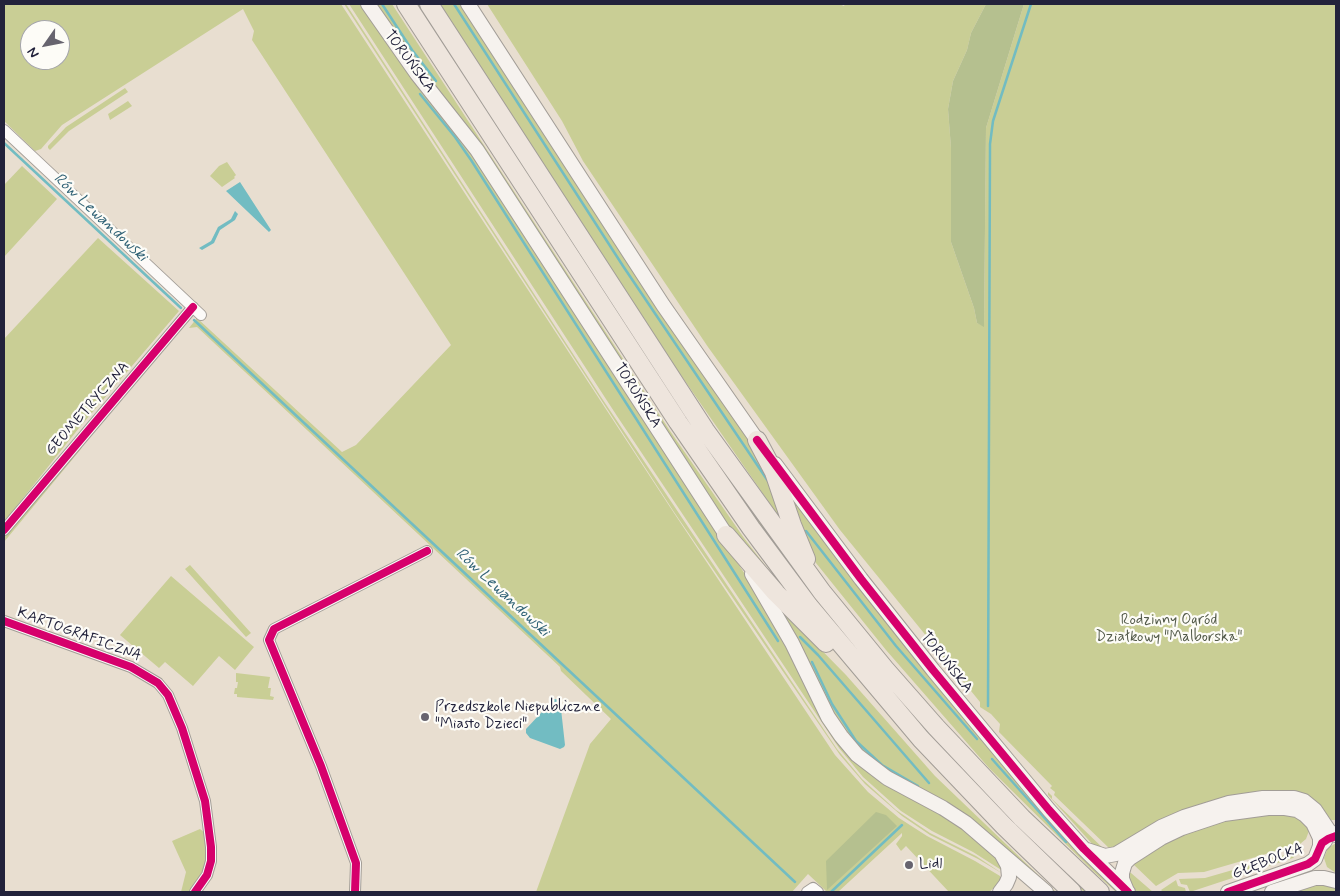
<!DOCTYPE html>
<meta charset="utf-8">
<style>
body{margin:0}
#map{position:relative;width:1340px;height:896px;overflow:hidden;background:#e8ded0;font-family:Mynerve,sans-serif}
canvas{display:block}
.frame{position:absolute;inset:0;border:5px solid #22223b;pointer-events:none}
.north{position:absolute;left:20px;top:20px;width:50px;height:50px;box-sizing:border-box;background:#fdfcf7;border:1px solid #a5a5ac;border-radius:50%;rotate:237deg;font-size:14px;font-weight:700;line-height:20px;text-align:center;color:#22223b}
.north::after{content:'';display:block;margin:auto;width:18px;height:22px;background:#67646f;clip-path:polygon(50% 0,100% 100%,50% 72%,0 100%)}
</style>
<div id="map">
<canvas width="1340" height="896"></canvas>
<div class="frame"></div>
<div class="north">N</div>
</div>
<script>
const c = document.querySelector('canvas').getContext('2d');
c.lineJoin = 'round';
function paint(path, color) { c.fillStyle = color; c.fill(path, 'evenodd'); }
const poly = rows => new Path2D(rows.map(r => 'M' + r).join(''));
function trace(path, color, width, dash) { c.strokeStyle = color; c.lineWidth = width; c.lineCap = dash ? 'butt' : 'round'; c.setLineDash(dash || []); c.stroke(path); }
function label(font, color, halo, rows, align = 'center') {
  c.font = font + ' Mynerve,sans-serif'; c.lineWidth = 4.5; c.setLineDash([]); c.textBaseline = 'middle'; c.strokeStyle = halo; c.fillStyle = color; for (const [text, x, y, turn = 0] of rows) {
    c.save(); c.translate(x, y); c.rotate((+turn || 0) * Math.PI / 180); c.textAlign = isNaN(turn) ? turn : align; if (halo) c.strokeText(text, 0, 0); c.fillText(text, 0, 0); c.restore();
  }
}
const green = poly([
 [4,4,341,4,668,504,835,755,868,792,899,818,927,836,975,861,1000,876,1000,880,995,887,989,892,949,892,906,846,901,851,896,844,902,836,902,833,838,892,826,891,808,874,792,892,536,892,590,744,611,719,561,671,560,667,197,327,189,328,197,318,342,452,356,445,451,345,252,40,254,31,243,9,62,125,41,149,35,151,4,121],
 [30,30,60,30,60,60,30,60],
 [344,4,346,4,601,397,837,749,862,779,896,810,930,833,976,856,1003,874,978,859,930,835,902,816,865,784,840,755,674,512],
 [349,4,361,4,396,56,473,155,763,602,827,726,955,822,994,854,1006,873,973,852,932,831,901,811,863,777,839,748,617,416],
 [375,4,392,4,670,431,744,538,800,611,729,527,474,135,421,70],
 [415,4,419,4,657,371,729,478,789,561,1088,892,1084,892,1019,831,926,732,808,591,766,536,673,401],
 [440,4,463,4,760,454,788,530,676,368],
 [487,4,839,4,844,6,845,4,986,4,971,33,967,50,953,81,948,109,951,148,951,242,974,308,977,323,984,326,986,128,1024,4,1336,4,1336,820,1331,820,1328,816,1326,818,1315,801,1306,795,1117,849,1110,849,1054,795,1055,792,1050,788,1052,786,999,732,1000,724,991,714,980,707,980,702,840,530,708,347,583,161,562,121],
 [125,88,128,92,69,131,50,150,48,148,48,146,66,127],
 [128,101,132,106,110,120,108,114],
 [227,162,236,175,234,177,235,178,222,187,210,176,219,166],
 [22,166,57,199,4,257,4,185],
 [98,238,179,311,79,428,4,522,4,339],
 [85,439,81,449,4,542,4,536],
 [787,492,1121,892,1116,892,1094,872,989,768,886,650,816,563,807,547],
 [190,565,251,633,246,637,185,569],
 [171,576,254,647,235,670,219,656,193,686,165,662,159,668,120,635],
 [770,593,789,617,846,675,935,776,1056,892,1052,892,913,787,870,759,842,730],
 [236,673,270,677,268,688,271,688,270,696,274,697,273,700,237,697,237,694,234,694,235,688,237,688,238,682,236,682],
 [1048,792,1052,796,1052,799,1106,851,1095,847,1048,795],
 [1253,814,1291,815,1299,818,1310,828,1306,839,1300,844,1204,872,1178,873,1156,886,1132,863,1144,853,1204,825],
 [200,829,205,833,208,855,205,867,190,892,181,892,186,872,172,841],
 [1336,843,1336,873,1327,867,1324,858,1328,848],
 [1295,852,1296,855,1293,858,1190,892,1187,885,1181,884,1179,879,1205,878],
 [1126,870,1131,873,1153,892,1135,892,1129,887],
 [1176,880,1178,886,1185,888,1186,892,1163,892,1161,890],
 [1310,884,1336,886,1336,888,1335,891,1331,892,1285,892]
]);
const forest = poly([
 [986,4,1024,4,986,128,984,327,977,323,974,308,951,242,951,148,948,109,953,81,967,50,971,33],
 [876,812,886,815,897,826,827,890,826,861]
]);
const water = poly([
 [240,182,271,230,269,232,226,191],
 [235,211,238,214,235,220,220,230,214,243,202,250,199,248,211,241,218,227,231,219],
 [554,699,560,700,565,745,564,747,560,749,530,738,526,733,526,729]
]);
const stream = poly([
 [382,4,412,50,436,81],
 [454,4,623,266,768,481],
 [420,94,455,137,471,160,778,641],
 [4,143,181,308],
 [194,320,795,882],
 [806,531,896,646,977,739],
 [800,637,818,655,929,783],
 [812,662,832,704,856,741,882,765,918,786],
 [988,706,990,144,993,121,1031,4],
 [992,759,1066,842],
 [831,892,902,825]
]);
const street = poly([
 [4,130,201,315],
 [4,530,193,307],
 [4,621,131,667,158,683,168,695,182,728,205,801,211,847,211,861,207,875,195,892],
 [355,892,356,863,321,766,269,640,274,629,427,551],
 [807,892,813,888,818,892]
]);
const secondary = poly([
 [368,4,417,74,477,150,732,544],
 [468,4,663,305,762,447],
 [775,464,861,579,933,670,1049,810,1084,849,1128,892],
 [752,574,792,643,828,717,841,736,857,755,887,778,943,808,966,823,1046,892],
 [1087,850,1105,856,1116,854,1161,827,1184,817,1229,803,1263,798,1294,798,1304,801,1315,810,1329,831,1336,835],
 [1127,891,1122,879,1122,873,1125,863,1130,858,1161,838,1182,828,1224,814,1268,808,1285,808,1297,810,1305,815,1313,823,1320,838,1320,846],
 [1000,892,1006,884,1009,877,1008,866,1002,855],
 [1228,892,1308,864,1315,859,1320,846,1325,841],
 [1272,892,1315,878,1324,878,1336,881]
]);
const highway = poly([
 [406,4,678,422,751,528,809,606,921,739,1004,826,1072,892],
 [429,4,705,430,822,592,885,669,936,727,1022,818,1100,892],
 [757,440,774,472,792,525,806,559],
 [726,535,776,593,826,643]
]);
const cycleway = poly([
 [757,440,861,579,933,670,1049,810,1084,849,1128,892],
 [4,530,193,307],
 [4,621,131,667,158,683,168,695,182,728,205,801,211,847,211,861,207,875,195,892],
 [355,892,356,863,321,766,269,640,274,629,427,551],
 [1228,892,1308,864,1315,859,1322,843,1328,839,1336,836]
]);
const markers = [
 [425,717,5,"#67646f"],
 [909,865,5,"#67646f"]
];
const streetNames = [
 ["TORUŃSKA",409,62,53],
 ["TORUŃSKA",637,396,57],
 ["GEOMETRYCZNA",88,409,-49],
 ["KARTOGRAFICZNA",79,635,20],
 ["TORUŃSKA",946,663,51],
 ["GŁĘBOCKA",1268,862,-21]
];
const parkNames = [
 ["Rodzinny Ogród",1169,621],
 ["Działkowy \"Malborska\"",1169,638]
];
const poiNames = [
 ["Przedszkole Niepubliczne",435,708],
 ["\"Miasto Dzieci\"",435,725],
 ["Lidl",919,865]
];
const waterNames = [
 ["Rów Lewandowski",100,218,43],
 ["Rów Lewandowski",502,593,43]
];
paint(green, '#c9ce95');
paint(forest, '#b5c08f');
paint(water, '#72bcc2');
trace(stream, '#72bcc2', 2.5);
trace(street, '#a29d97', 12);
trace(secondary, '#a29d97', 16);
trace(highway, '#a29d97', 20);
trace(street, '#fcfaf8', 10);
trace(secondary, '#f6f2ee', 14);
trace(highway, '#eee5dd', 18);
trace(cycleway, '#d6006c', 8);
for (const [x, y, r, color] of markers) { const dot = new Path2D(); dot.arc(x, y, r, 0, 2 * Math.PI); c.fillStyle = color; c.fill(dot); trace(dot, '#fdfcf7', 2); }
label('15px', '#22223b', '#fdfcf7', streetNames);
label('15px', '#535a4a', '#fdfcf7', parkNames);
label('15px', '#22223b', '#fdfcf7', poiNames, 'left');
label('italic 16px', '#2f6175', '#fdfcf7', waterNames);
</script>
